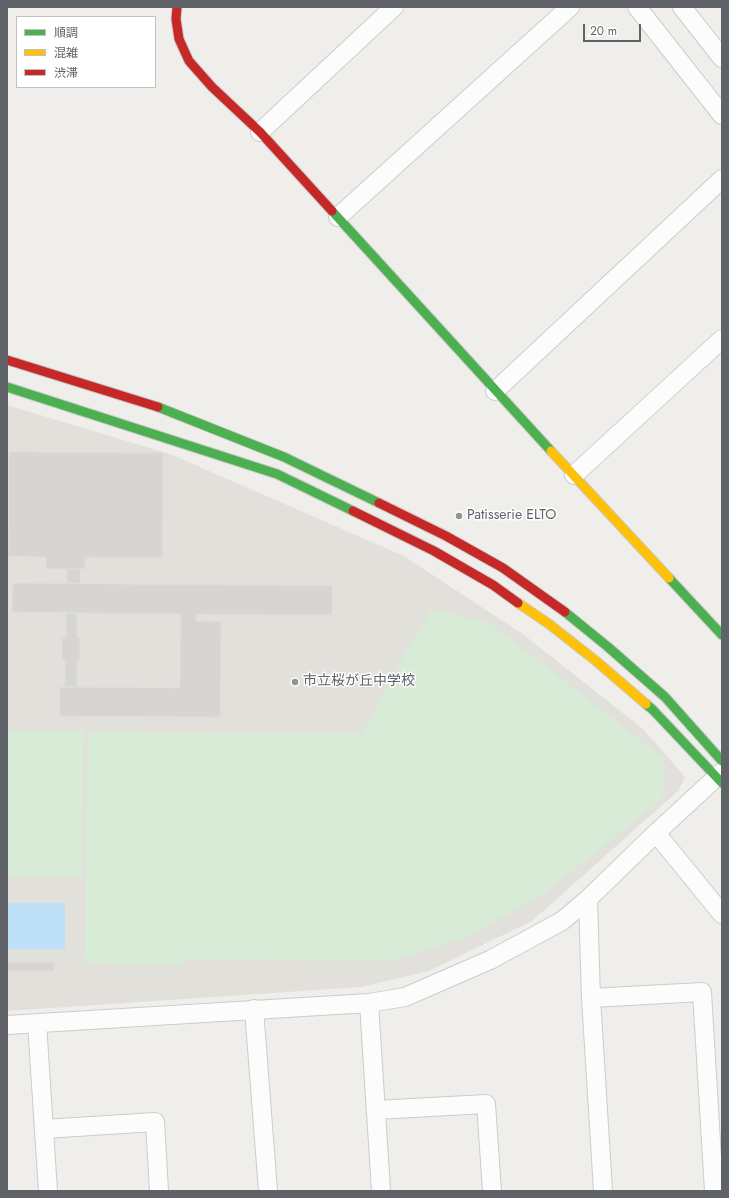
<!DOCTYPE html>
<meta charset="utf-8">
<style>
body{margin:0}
#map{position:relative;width:729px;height:1198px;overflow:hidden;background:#efeeea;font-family:Jost,"Noto Sans JP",sans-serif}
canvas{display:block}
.frame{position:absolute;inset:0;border:8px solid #5f6368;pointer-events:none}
.legend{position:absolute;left:16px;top:16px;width:140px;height:72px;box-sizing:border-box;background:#fff;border:1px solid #bfc1c3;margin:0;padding:5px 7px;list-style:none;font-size:12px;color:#5f6368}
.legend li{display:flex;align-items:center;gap:8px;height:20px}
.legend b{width:20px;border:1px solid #bfc1c3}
.scale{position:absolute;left:583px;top:24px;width:58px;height:18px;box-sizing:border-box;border:2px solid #5f6368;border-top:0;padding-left:5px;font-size:12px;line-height:14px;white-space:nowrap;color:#5f6368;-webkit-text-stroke:3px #fff;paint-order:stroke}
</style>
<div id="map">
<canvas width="729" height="1198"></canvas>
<div class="frame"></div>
<ul class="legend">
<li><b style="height:5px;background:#4caf50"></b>順調</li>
<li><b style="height:5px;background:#ffc107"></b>混雑</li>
<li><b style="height:5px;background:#c62828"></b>渋滞</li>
</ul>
<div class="scale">20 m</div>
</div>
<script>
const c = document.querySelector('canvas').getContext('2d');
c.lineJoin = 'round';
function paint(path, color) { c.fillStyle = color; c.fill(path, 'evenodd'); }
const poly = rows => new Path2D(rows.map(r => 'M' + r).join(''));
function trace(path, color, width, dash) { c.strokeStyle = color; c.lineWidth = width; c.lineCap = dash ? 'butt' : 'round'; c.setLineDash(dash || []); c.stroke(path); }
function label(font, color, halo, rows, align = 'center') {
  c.font = font + ' Jost,"Noto Sans JP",sans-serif'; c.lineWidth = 3; c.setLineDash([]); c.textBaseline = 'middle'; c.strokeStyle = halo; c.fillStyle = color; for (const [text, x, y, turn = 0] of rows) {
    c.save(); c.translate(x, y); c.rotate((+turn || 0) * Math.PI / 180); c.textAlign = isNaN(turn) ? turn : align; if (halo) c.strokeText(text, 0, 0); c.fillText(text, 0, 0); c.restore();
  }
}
const education = poly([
 [7,405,170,454,404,556,524,635,643,729,685,777,678,791,532,921,429,971,361,987,7,1011]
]);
const green = poly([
 [432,609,489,623,664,758,663,798,546,892,467,937,394,961,186,959,186,965,85,963,88,732,362,734,402,659],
 [7,730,83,730,82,878,7,877]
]);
const water = poly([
 [7,903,65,903,65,949,7,949]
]);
const building = poly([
 [9,452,163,453,162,558,85,557,85,569,46,569,46,557,8,556,9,452],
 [67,569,80,569,80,583,67,583,67,569],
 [13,583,332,586,332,615,196,614,196,621,221,622,220,717,60,716,60,687,180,688,181,614,12,612,13,583],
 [66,613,77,613,77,638,80,638,80,660,77,660,77,687,65,687,65,660,62,660,62,638,66,638,66,613],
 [7,962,54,962,54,971,7,971,7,962]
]);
const street = poly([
 [637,7,722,115],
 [682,7,722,58],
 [260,132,394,7],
 [338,217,570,7],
 [495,391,722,179],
 [574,475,722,339],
 [656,833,722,914],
 [588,899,591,998,603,1191],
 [591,998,702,992,714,1191],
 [369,1003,381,1191],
 [254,1009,268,1191],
 [37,1023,48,1191],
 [7,1025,369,1003,405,997,490,960,562,921,588,899,656,833,722,772],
 [376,1110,486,1104,492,1191],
 [44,1129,155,1122,159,1191]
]);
const fast = poly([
 [332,211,551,451],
 [7,387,277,474,353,511],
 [158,407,284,457,379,503],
 [669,578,722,635],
 [565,612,608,647,665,697,722,761],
 [646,704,653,710,722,783]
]);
const slow = poly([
 [551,451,669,578],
 [518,603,549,624,596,661,646,704]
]);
const jam = poly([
 [177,7,176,19,179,39,189,61,212,87,260,132,332,211],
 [7,360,158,407],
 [379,503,446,536,503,568,565,612],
 [353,511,434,551,493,585,518,603]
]);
const markers = [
 [459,516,4,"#919496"],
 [295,682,4,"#919496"]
];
const poiNames = [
 ["Patisserie ELTO",467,516],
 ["市立桜が丘中学校",303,682]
];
paint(education, '#e2e0da');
paint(green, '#d8ebd6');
paint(water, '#bfe0f9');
paint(building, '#d6d5d3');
trace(building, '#deddd9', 1);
trace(street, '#cbcccc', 20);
trace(fast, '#cacacb', 11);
trace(slow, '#cacacb', 11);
trace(jam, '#cacacb', 11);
trace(street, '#fdfcfc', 18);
trace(fast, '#4caf50', 9);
trace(slow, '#ffc107', 9);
trace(jam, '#c62828', 9);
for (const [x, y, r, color] of markers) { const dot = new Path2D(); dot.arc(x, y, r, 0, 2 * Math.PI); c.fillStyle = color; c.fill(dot); trace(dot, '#fff', 1.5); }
label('14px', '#5f6368', '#fff', poiNames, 'left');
</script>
